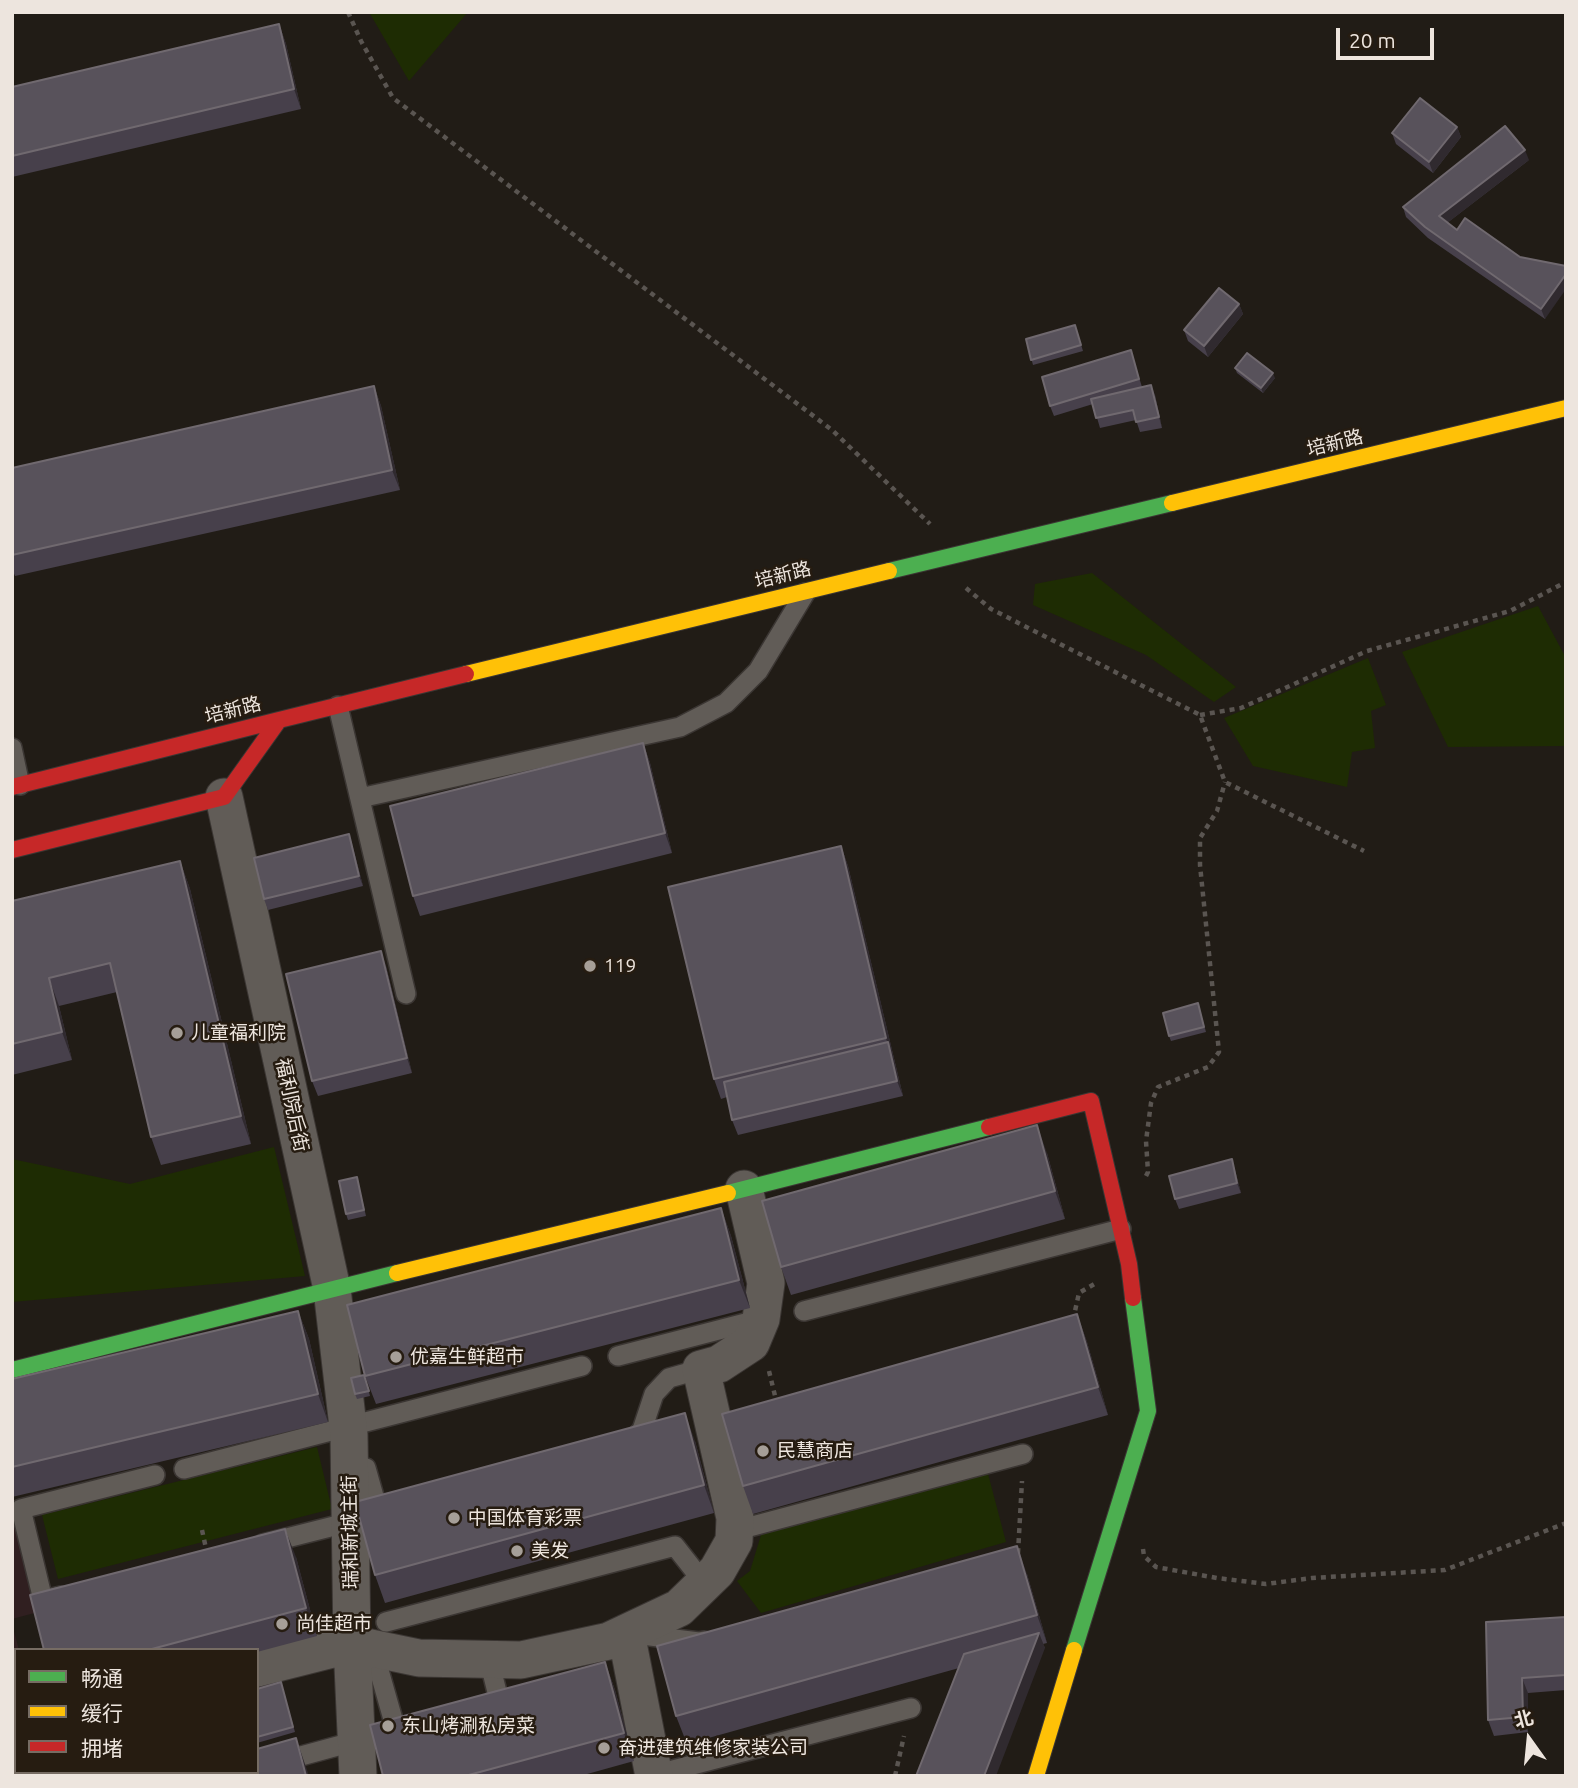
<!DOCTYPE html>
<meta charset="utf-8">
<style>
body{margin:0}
#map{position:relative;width:1578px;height:1788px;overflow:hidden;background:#211c16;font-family:Ubuntu,"Noto Sans SC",sans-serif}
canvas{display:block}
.frame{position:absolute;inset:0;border:14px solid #ede5de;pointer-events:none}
.legend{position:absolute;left:14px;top:1648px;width:245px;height:126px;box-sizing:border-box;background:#261c11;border:2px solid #766c63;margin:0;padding:9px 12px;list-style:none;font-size:21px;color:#ede5de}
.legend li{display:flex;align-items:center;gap:14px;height:35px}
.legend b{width:35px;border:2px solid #766c63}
.north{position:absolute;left:1494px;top:1704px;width:70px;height:70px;-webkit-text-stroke:5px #261c11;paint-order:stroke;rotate:345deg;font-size:19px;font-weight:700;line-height:28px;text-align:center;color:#ede5de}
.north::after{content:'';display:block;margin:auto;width:24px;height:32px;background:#ede5de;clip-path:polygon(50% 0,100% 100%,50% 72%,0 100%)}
.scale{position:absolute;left:1336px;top:28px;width:98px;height:32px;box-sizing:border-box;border:4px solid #ede5de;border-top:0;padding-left:9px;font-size:21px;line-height:24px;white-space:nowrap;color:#ede5de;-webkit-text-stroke:5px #261c11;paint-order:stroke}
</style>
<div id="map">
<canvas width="1578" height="1788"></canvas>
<div class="frame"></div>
<ul class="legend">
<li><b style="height:9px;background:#4caf50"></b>畅通</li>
<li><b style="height:9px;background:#ffc107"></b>缓行</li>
<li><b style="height:9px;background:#c62828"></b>拥堵</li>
</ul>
<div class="north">北</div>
<div class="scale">20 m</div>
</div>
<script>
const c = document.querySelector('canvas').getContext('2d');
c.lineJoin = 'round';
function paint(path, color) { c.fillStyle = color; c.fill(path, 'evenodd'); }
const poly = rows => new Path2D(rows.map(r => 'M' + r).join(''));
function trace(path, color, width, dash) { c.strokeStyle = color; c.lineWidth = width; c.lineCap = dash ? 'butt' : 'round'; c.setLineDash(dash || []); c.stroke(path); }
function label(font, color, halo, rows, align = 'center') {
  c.font = font + ' Ubuntu,"Noto Sans SC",sans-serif'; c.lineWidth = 5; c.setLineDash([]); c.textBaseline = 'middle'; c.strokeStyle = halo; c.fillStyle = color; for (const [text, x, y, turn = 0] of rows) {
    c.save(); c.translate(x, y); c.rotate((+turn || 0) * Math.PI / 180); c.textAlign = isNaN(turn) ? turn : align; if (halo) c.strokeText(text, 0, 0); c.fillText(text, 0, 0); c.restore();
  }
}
const education = poly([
 [12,1505,15,1505,42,1611,12,1619],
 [12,1624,19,1650,16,1650,16,1765,12,1766]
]);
const green = poly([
 [369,12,468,12,409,81],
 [1092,573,1236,687,1214,702,1146,655,1033,605,1035,584],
 [1538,606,1566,658,1566,746,1448,747,1402,652],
 [1368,658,1386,705,1371,711,1375,748,1352,752,1347,787,1253,766,1224,718],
 [274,1147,305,1276,12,1302,12,1159,130,1184],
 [317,1447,332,1509,58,1579,42,1515],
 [987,1470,1006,1542,761,1613,737,1581,750,1571,761,1535]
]);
const path = poly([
 [348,12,361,41,393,98,832,430,930,524],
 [966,588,991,609,1200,715,1225,782,1364,851],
 [1200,715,1241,708,1367,651,1510,611,1566,582],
 [1146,1176,1148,1172,1146,1141,1151,1103,1158,1087,1208,1067,1219,1052,1200,865,1200,838,1217,811,1225,782],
 [1073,1320,1079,1293,1096,1283],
 [769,1371,777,1404],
 [202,1530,207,1553],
 [1143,1549,1144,1556,1156,1567,1217,1578,1266,1584,1312,1578,1445,1570,1566,1523],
 [1018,1553,1022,1481],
 [895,1776,904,1736]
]);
const lane = poly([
 [338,706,406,994],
 [12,748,20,785],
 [360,798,680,727,726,703,758,671,805,593],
 [804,1311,1121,1229],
 [618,1356,761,1319],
 [628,1445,642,1430,654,1394,669,1378,701,1369],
 [350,1467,358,1466,366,1468,379,1514,387,1511],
 [184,1469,582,1366],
 [734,1531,1023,1454],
 [263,1544,350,1522],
 [61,1596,43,1600,21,1509,155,1475],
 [386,1622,675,1546,704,1583],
 [634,1634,699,1642,704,1641],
 [373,1649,396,1730,408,1727],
 [489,1707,500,1704,489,1660],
 [257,1768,356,1741],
 [654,1775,911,1708]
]);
const street = poly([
 [224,797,332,1289,349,1435,352,1644,358,1776],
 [626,1633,654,1776],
 [257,1668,352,1644,419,1658,521,1660,609,1641,679,1608,717,1571,734,1541,735,1518,701,1369,719,1364,751,1343,761,1319,766,1283,744,1189]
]);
const fast = poly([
 [889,571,1172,503],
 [728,1193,989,1127],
 [12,1370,397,1273],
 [1074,1650,1148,1411,1133,1298]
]);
const slow = poly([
 [1172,503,1566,408],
 [466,674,889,571],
 [397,1273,728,1193],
 [1036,1776,1074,1650]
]);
const jam = poly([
 [12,787,279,720],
 [12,850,224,797,279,720,466,674],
 [989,1127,1091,1101,1129,1264,1133,1298]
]);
const wall = poly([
 [279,24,286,44,301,109,12,177,12,87],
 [1457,127,1461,137,1433,173,1396,144,1392,133],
 [1529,160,1447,223,1457,230,1520,257,1566,266,1545,319,1428,238,1406,217,1403,207],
 [1239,304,1243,314,1208,357,1188,341,1184,330],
 [1075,325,1083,351,1033,365,1026,339],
 [1134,361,1142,387,1155,395,1162,428,1140,432,1136,420,1100,428,1093,404,1054,416,1050,406],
 [1235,368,1275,378,1263,393,1237,373],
 [374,386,381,406,400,490,15,576,12,569,12,468],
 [643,743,650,763,672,853,420,916,413,896],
 [349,834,352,844,363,886,268,910,264,899],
 [841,846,848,866,903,1096,738,1135,732,1120,727,1097,721,1099,714,1079],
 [180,861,190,889,251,1144,161,1165,151,1137,117,992,59,1006,72,1060,12,1075,12,901],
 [386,966,412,1073,318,1096,312,1081],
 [1198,1003,1206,1032,1171,1041,1169,1036],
 [1047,1153,1065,1219,791,1295,781,1267],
 [1232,1159,1241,1193,1179,1209,1175,1199],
 [357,1177,366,1216,348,1220,346,1214],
 [721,1208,731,1236,750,1308,376,1404,365,1376],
 [298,1311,309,1339,328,1422,12,1497,12,1379],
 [1077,1314,1087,1342,1108,1415,753,1514,743,1486],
 [366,1380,370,1396,357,1399,355,1394],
 [695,1441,714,1513,385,1603,375,1575],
 [296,1557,317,1636,257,1652,257,1650,44,1650],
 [1027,1574,1047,1643,1043,1644,1045,1648,959,1668,687,1744,676,1716],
 [1566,1617,1566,1690,1528,1693,1528,1732,1494,1736,1488,1720],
 [605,1662,615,1690,634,1761,580,1776,383,1776],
 [281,1682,295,1732,257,1743,257,1689]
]);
const shadedWall = poly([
 [279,24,286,44,301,109,294,89],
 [1457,127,1461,137,1433,173,1429,162],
 [1525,150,1529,160,1442,227,1439,216],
 [1566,274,1566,289,1545,319,1541,309],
 [1239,304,1243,314,1208,357,1204,346],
 [1273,373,1275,378,1263,393,1261,388],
 [1151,385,1155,395,1162,428,1159,417],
 [374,386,381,406,400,490,392,470],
 [643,743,650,763,672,853,665,833],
 [349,834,352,844,363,886,359,876],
 [841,846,848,866,903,1096,897,1081,886,1038],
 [180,861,190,889,251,1144,241,1116],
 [381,951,386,966,412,1073,407,1058],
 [49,978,59,1006,72,1060,62,1032],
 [1037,1125,1047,1153,1065,1219,1055,1191],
 [1232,1159,1235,1170,1241,1193,1237,1183],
 [721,1208,731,1236,750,1308,739,1280],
 [298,1311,309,1339,328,1422,318,1394],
 [1077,1314,1087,1342,1108,1415,1098,1387],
 [685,1413,695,1441,714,1513,704,1485],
 [285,1529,296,1557,317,1636,306,1608],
 [1017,1546,1027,1574,1047,1643,1037,1615],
 [1039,1633,1045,1648,996,1776,984,1776],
 [605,1662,615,1690,634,1761,624,1733],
 [1522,1678,1528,1693,1528,1732,1523,1717],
 [296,1738,306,1767,309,1776,306,1776]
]);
const building = poly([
 [279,24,294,89,12,156,12,87,279,24],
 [1420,98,1457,127,1429,162,1392,133,1420,98],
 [1505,126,1525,150,1439,216,1457,230,1465,218,1520,257,1566,266,1566,274,1541,309,1425,227,1403,207,1505,126],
 [1219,288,1239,304,1204,346,1184,330,1219,288],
 [1075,325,1081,345,1031,360,1026,339,1075,325],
 [1131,350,1139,379,1050,406,1042,377,1131,350],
 [1247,353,1273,373,1261,388,1235,368,1247,353],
 [1151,385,1159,417,1136,422,1133,410,1096,418,1091,399,1151,385],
 [374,386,392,470,12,555,12,468,374,386],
 [643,743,665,833,413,896,390,806,643,743],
 [349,834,359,876,264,899,254,858,349,834],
 [841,846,886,1038,714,1079,668,887,841,846],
 [180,861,241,1116,151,1137,110,963,49,978,62,1032,12,1044,12,901,180,861],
 [381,951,407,1058,312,1081,286,974,381,951],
 [1198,1003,1204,1027,1169,1036,1163,1013,1198,1003],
 [888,1042,897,1081,732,1120,724,1082,888,1042],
 [1037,1125,1055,1191,781,1267,762,1201,1037,1125],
 [1232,1159,1237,1183,1175,1199,1169,1176,1232,1159],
 [357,1177,364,1210,346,1214,339,1181,357,1177],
 [721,1208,739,1280,365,1376,347,1305,721,1208],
 [298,1311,318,1394,12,1467,12,1379,298,1311],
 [1077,1314,1098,1387,743,1486,722,1414,1077,1314],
 [364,1375,369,1391,355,1394,351,1378,364,1375],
 [685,1413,704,1485,375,1575,355,1502,685,1413],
 [285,1529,306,1608,148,1650,44,1650,30,1595,285,1529],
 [1017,1546,1037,1615,676,1716,657,1646,1017,1546],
 [1566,1617,1566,1675,1522,1678,1523,1717,1488,1720,1486,1622,1566,1617],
 [1039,1633,984,1776,916,1776,964,1654,1039,1633],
 [605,1662,624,1733,465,1776,383,1776,370,1725,605,1662],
 [281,1682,293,1727,257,1737,257,1689,281,1682],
 [296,1738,306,1776,157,1776,170,1772,257,1772,257,1749,296,1738]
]);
const markers = [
 [590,966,7,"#a69f98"],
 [177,1033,7,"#a69f98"],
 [396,1357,7,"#a69f98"],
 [763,1451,7,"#a69f98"],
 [454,1518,7,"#a69f98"],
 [517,1551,7,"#a69f98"],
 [282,1624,7,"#a69f98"],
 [388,1726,7,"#a69f98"],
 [604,1748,7,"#a69f98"]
];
const streetNames = [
 ["培新路",1335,443,-14],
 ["培新路",783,575,-14],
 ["培新路",233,710,-14],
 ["福利院后街",292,1105,78],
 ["瑞和新城主街",350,1532,-91]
];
const poiNames = [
 ["119",604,966],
 ["儿童福利院",191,1033],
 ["优嘉生鲜超市",410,1357],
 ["民慧商店",777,1451],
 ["中国体育彩票",468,1518],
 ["美发",531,1551],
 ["尚佳超市",296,1624],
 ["东山烤涮私房菜",402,1726],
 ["奋进建筑维修家装公司",618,1748]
];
paint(education, '#301f20');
paint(green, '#1e2c03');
trace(lane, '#3b3633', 22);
trace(street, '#3b3633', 39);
trace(fast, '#3b3633', 18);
trace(slow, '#3b3633', 18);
trace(jam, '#3b3633', 18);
trace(path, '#5a5551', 4.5, [5, 5]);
trace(lane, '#615c57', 19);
trace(street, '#615c57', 37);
trace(fast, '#4caf50', 16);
trace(slow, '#ffc107', 16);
trace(jam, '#c62828', 16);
paint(wall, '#47404b');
paint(shadedWall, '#302a2f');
paint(building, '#58525b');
trace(building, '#70696f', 2);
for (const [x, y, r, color] of markers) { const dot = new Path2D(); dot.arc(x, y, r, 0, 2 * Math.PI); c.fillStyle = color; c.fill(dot); trace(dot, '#261c11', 2.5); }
label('19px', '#ede5de', '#261c11', streetNames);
label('19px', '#ede5de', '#261c11', poiNames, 'left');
</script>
